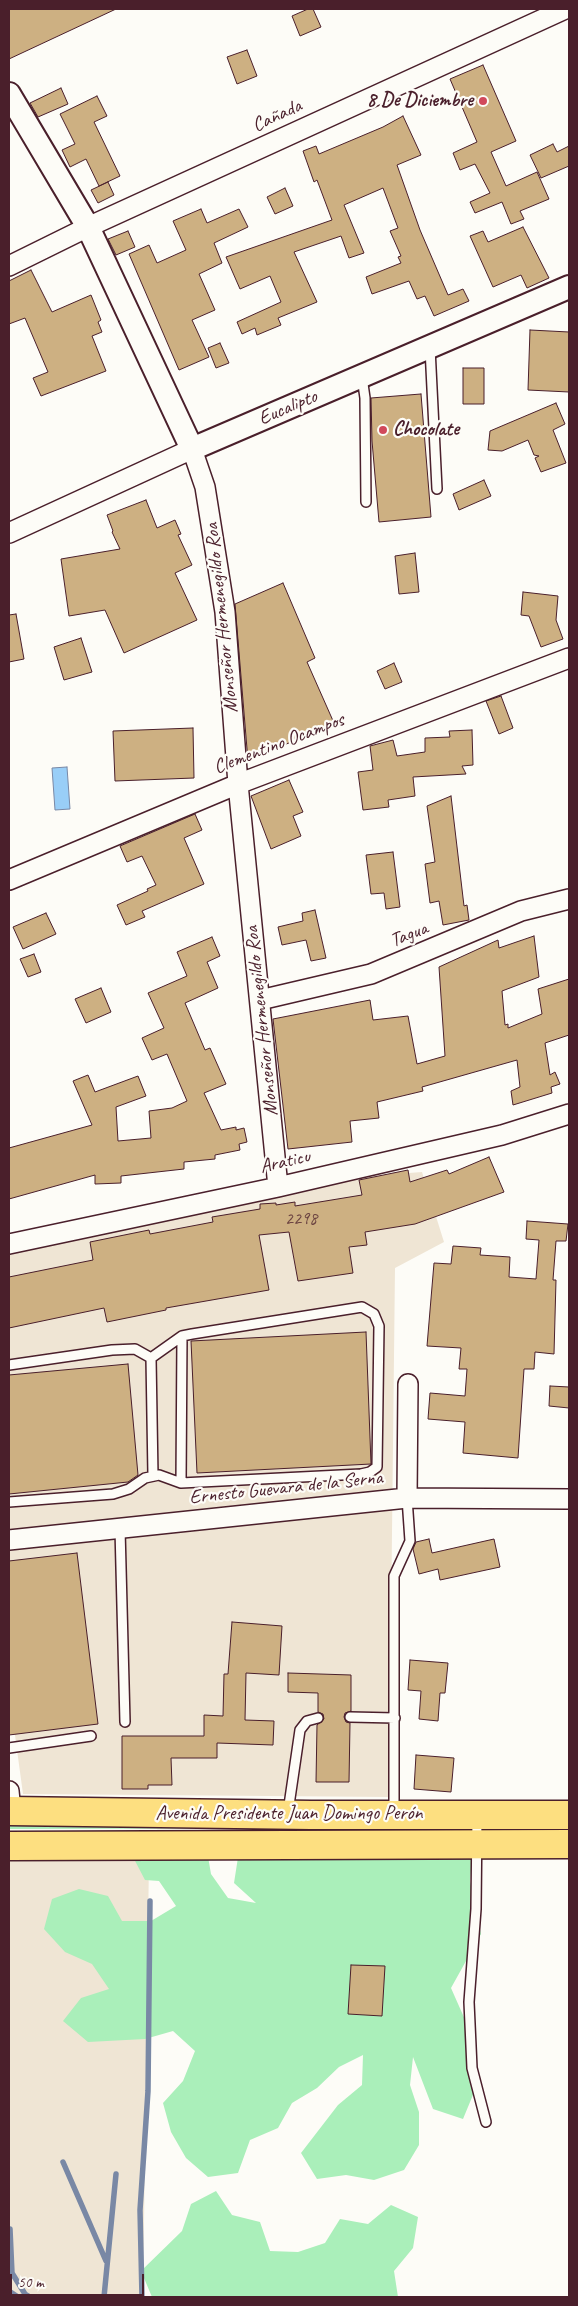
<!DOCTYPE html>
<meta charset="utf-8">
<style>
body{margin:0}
#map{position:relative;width:578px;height:2306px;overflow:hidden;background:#fdfcf7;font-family:Caveat,sans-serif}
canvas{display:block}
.frame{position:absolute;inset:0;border:10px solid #4a1f2b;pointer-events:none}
.scale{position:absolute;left:10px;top:2274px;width:134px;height:22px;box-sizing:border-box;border:2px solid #4a1f2b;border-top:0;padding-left:6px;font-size:15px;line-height:18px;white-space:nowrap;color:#4a1f2b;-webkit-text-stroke:4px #fdfcf7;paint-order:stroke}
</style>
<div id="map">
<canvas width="578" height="2306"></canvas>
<div class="frame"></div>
<div class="scale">50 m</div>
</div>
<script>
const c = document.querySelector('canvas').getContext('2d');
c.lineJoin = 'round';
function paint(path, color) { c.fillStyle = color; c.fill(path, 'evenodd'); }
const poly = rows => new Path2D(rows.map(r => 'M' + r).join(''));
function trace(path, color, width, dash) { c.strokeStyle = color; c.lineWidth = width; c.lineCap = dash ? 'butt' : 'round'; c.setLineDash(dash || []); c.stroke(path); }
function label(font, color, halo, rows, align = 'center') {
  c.font = font + ' Caveat,sans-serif'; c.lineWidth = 4.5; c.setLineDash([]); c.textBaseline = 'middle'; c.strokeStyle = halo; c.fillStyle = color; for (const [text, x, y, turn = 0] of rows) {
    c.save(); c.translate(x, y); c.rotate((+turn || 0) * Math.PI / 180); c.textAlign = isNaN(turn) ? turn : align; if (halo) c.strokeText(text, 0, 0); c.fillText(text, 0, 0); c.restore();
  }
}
const built = poly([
 [422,1172,444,1242,395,1268,389,1797,23,1794,9,1691,9,1255,304,1181],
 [149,1858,143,2297,9,2297,9,1859]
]);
const green = poly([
 [9,1824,454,1828,9,1829],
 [569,1825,569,1831,491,1829,488,1827],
 [180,1831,206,1845,211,1874,228,1898,256,1903,234,1883,239,1851,467,1854,472,1860,470,1881,481,1934,451,1988,474,2040,475,2090,463,2119,433,2109,413,2057,410,2085,419,2112,419,2145,404,2170,374,2180,346,2175,317,2179,301,2153,338,2105,362,2085,363,2055,339,2067,317,2088,292,2103,278,2128,250,2140,238,2173,208,2177,186,2158,171,2132,163,2103,183,2081,195,2051,173,2031,145,2039,88,2042,63,2021,81,1998,109,1989,92,1964,65,1952,44,1929,52,1899,79,1889,108,1896,122,1921,151,1921,176,1906,159,1881,145,1880,133,1857,152,1845],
 [216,2191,232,2215,260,2222,270,2251,298,2252,325,2243,340,2219,368,2224,391,2205,418,2217,413,2248,394,2271,398,2297,152,2297,141,2271,182,2231,191,2204]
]);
const water = poly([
 [67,767,70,809,55,810,52,768,67,767]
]);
const stream = poly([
 [63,2162,106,2261],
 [10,2229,12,2273,25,2294,30,2297],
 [9,2291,18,2297],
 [104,2297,116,2174],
 [142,2297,140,2210,148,2091,150,1901]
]);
const building = poly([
 [9,9,116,9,9,59,9,9],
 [308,9,313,9,321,27,300,36,292,16,308,9],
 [247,50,257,76,237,84,227,57,247,50],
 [483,65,516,141,491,152,506,186,537,172,549,199,520,211,524,219,511,224,502,202,475,213,470,202,490,193,475,164,460,170,453,153,477,142,450,79,483,65],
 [61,88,68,104,38,117,30,103,61,88],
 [97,96,107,116,94,122,120,176,99,186,86,159,70,167,62,150,75,144,60,114,97,96],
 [403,116,421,155,397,165,420,230,448,295,463,289,469,301,434,316,425,296,417,299,409,281,372,294,366,277,401,263,398,257,401,256,390,231,398,228,383,188,344,205,364,253,349,258,341,236,294,252,317,302,278,318,281,325,257,335,255,328,242,334,237,322,281,302,270,276,240,289,226,257,332,220,317,180,314,182,303,151,316,146,319,154,383,127,403,116],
 [553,144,557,152,569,146,569,166,541,178,530,155,553,144],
 [108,182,114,195,98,203,91,190,108,182],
 [285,188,293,206,275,214,267,197,285,188],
 [201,209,207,223,239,209,248,227,214,243,222,263,199,274,215,310,192,320,209,357,179,370,129,254,149,245,157,263,186,250,173,221,201,209],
 [523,227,549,278,527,288,521,275,493,287,470,236,483,231,488,242,523,227],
 [128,231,135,247,116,255,108,239,128,231],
 [31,270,52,312,91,295,101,320,98,322,102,332,92,336,106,371,41,396,33,378,48,372,25,318,9,324,9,281,31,270],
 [530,330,569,332,569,392,528,390,530,330],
 [220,343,229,363,216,368,208,348,220,343],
 [463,368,484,368,484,404,463,404,463,368],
 [421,394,431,517,379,522,372,441,371,398,421,394],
 [556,403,565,424,553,430,566,463,541,472,535,458,539,456,534,455,528,440,502,451,488,450,490,431,556,403],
 [484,480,491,496,459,510,453,494,484,480],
 [146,500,157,528,175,520,181,534,178,535,192,565,175,573,197,620,124,653,105,610,69,616,61,559,120,549,112,532,113,531,107,515,146,500],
 [415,553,419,592,399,594,395,556,415,553],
 [283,583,315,658,307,662,334,723,248,761,235,604,283,583],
 [523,592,558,596,556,620,563,639,541,647,529,616,521,615,523,592],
 [16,614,24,659,9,662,9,615,16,614],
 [81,638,92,672,64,680,54,647,81,638],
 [394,663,402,682,385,689,377,671,394,663],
 [501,696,513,728,499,734,486,701,501,696],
 [193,728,194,778,115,781,113,731,193,728],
 [472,730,473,765,462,766,466,774,413,777,415,796,388,800,389,807,363,810,358,772,373,770,370,746,393,740,397,756,425,752,425,738,450,737,449,731,472,730],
 [289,780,303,812,293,816,301,836,271,849,251,796,289,780],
 [451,796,464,906,467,905,469,920,443,925,439,901,430,903,425,864,435,862,427,806,451,796],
 [195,814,202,830,184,838,204,884,142,911,145,917,126,925,117,905,148,891,147,889,156,885,142,856,127,862,120,846,195,814],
 [393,852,400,907,386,909,384,893,371,894,366,855,393,852],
 [315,910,326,958,311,961,306,940,282,945,278,927,303,921,302,913,315,910],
 [46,913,56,934,23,949,13,927,46,913],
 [534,936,539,977,502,991,505,1025,508,1024,508,1028,542,1014,538,989,569,979,569,1035,545,1043,550,1075,555,1072,560,1084,551,1087,552,1093,513,1105,511,1091,520,1087,517,1060,422,1087,423,1091,377,1102,379,1118,350,1121,352,1142,288,1149,273,1019,370,1000,373,1020,408,1016,417,1064,445,1056,439,967,498,940,499,948,534,936],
 [212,937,220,956,207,962,218,988,185,1003,205,1050,210,1048,226,1084,204,1093,221,1130,236,1127,236,1130,244,1128,247,1142,239,1144,240,1150,215,1155,215,1159,184,1162,184,1169,121,1176,121,1183,95,1184,95,1175,9,1199,9,1148,92,1125,73,1081,88,1075,95,1092,138,1076,146,1096,116,1107,118,1141,151,1138,149,1111,172,1108,187,1101,167,1054,152,1060,142,1038,164,1028,148,993,187,976,177,952,212,937],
 [34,954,41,972,28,977,20,959,34,954],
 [101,988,111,1012,86,1023,75,999,101,988],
 [489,1157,504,1192,415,1224,365,1232,367,1245,349,1247,353,1273,298,1281,289,1232,259,1235,269,1290,166,1308,166,1310,107,1322,104,1308,9,1328,9,1277,93,1260,90,1242,149,1230,150,1234,213,1222,212,1217,260,1209,260,1204,276,1203,276,1205,295,1202,295,1206,362,1195,359,1180,408,1170,410,1182,447,1170,449,1174,489,1157],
 [527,1221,568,1224,566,1241,556,1241,553,1280,556,1280,554,1354,535,1352,534,1369,524,1369,518,1458,463,1453,465,1422,428,1419,430,1393,465,1396,467,1369,459,1369,461,1348,427,1346,434,1263,451,1264,453,1246,481,1248,480,1255,510,1257,509,1277,536,1279,539,1240,526,1239,527,1221],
 [366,1332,371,1464,197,1473,191,1341,366,1332],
 [128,1364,138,1475,128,1482,9,1494,9,1375,128,1364],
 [550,1386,569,1387,569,1408,549,1406,550,1386],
 [429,1539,432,1553,494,1539,500,1567,440,1580,438,1569,419,1574,413,1549,416,1542,429,1539],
 [77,1553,98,1724,9,1735,9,1561,77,1553],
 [232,1622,282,1626,279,1675,246,1673,245,1720,274,1721,273,1745,217,1743,217,1758,171,1758,172,1785,148,1785,148,1789,122,1789,122,1736,204,1736,204,1715,223,1716,224,1674,228,1674,232,1622],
 [410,1660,448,1663,445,1693,440,1693,438,1721,419,1719,421,1691,408,1690,410,1660],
 [288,1673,351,1675,351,1711,345,1713,344,1717,346,1722,350,1723,349,1782,316,1782,317,1725,324,1719,323,1714,318,1712,318,1693,288,1692,288,1673],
 [416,1755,454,1758,451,1792,414,1789,416,1755],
 [351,1965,385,1966,382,2016,348,2014,351,1965]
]);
const service = poly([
 [430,348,437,489],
 [362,377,365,398,366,502],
 [151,1358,153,1476],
 [9,1365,112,1350,135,1349,151,1358,182,1336,192,1334,362,1307,374,1314,379,1326,377,1467,370,1472,361,1474,181,1483,159,1475,145,1478,129,1489,113,1494,9,1502],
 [181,1483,182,1336],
 [120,1529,125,1722],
 [350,1717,395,1718],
 [9,1748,91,1736],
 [394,1811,394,1576,410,1541,407,1498],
 [288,1812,300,1730,307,1721,318,1718],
 [477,1817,476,1909,469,2002,472,2068,486,2122]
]);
const minor = poly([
 [9,266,88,227,565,9],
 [9,533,192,449,205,487,225,612,238,784,278,1187],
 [9,880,238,784,569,658],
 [260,1000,371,974,521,911,569,899],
 [9,1244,278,1187,502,1135,569,1114],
 [407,1498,408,1384],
 [9,1540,407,1498,569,1499],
 [9,1791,11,1811]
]);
const tertiary = poly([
 [9,94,88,227,192,449,569,287]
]);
const primary = poly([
 [9,1811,311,1815,569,1815],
 [9,1846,569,1844]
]);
const markers = [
 [483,101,5,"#d1495b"],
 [383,430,5,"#d1495b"]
];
const numberNames = [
 ["2298",301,1219]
];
const poiNames = [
 ["8 De Diciembre",473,101],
 ["Chocolate",393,430,"left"]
];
const streetNames = [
 ["Cañada",277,116,-25],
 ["Eucalipto",288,408,-23],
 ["Monseñor Hermenegildo Roa",222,618,-96],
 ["Clementino Ocampos",279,744,-21],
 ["Tagua",409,935,-22],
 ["Monseñor Hermenegildo Roa",262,1021,-96],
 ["Araticu",285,1162,-13],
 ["Ernesto Guevara de la Serna",286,1488,-6],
 ["Avenida Presidente Juan Domingo Perón",289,1814]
];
paint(built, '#efe5d4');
paint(green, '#aaefba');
paint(water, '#99cef7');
trace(water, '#7988a5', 1);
trace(stream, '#7988a5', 5.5);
paint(building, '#cdb082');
trace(building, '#4a1f2b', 1);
trace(service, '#4a1f2b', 12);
trace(minor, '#4a1f2b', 22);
trace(tertiary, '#4a1f2b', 26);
trace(primary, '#4a1f2b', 31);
trace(service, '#fdfcf7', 9);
trace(minor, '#fdfcf7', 19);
trace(tertiary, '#fdfcf7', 22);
trace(primary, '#fddf80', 28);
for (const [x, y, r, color] of markers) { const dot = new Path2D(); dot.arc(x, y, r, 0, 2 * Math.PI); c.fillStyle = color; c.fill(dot); trace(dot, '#fdfcf7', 2); }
label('18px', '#6b4341', null, numberNames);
label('bold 20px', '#4a1f2b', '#fdfcf7', poiNames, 'right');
label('20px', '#4a1f2b', '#fdfcf7', streetNames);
</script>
